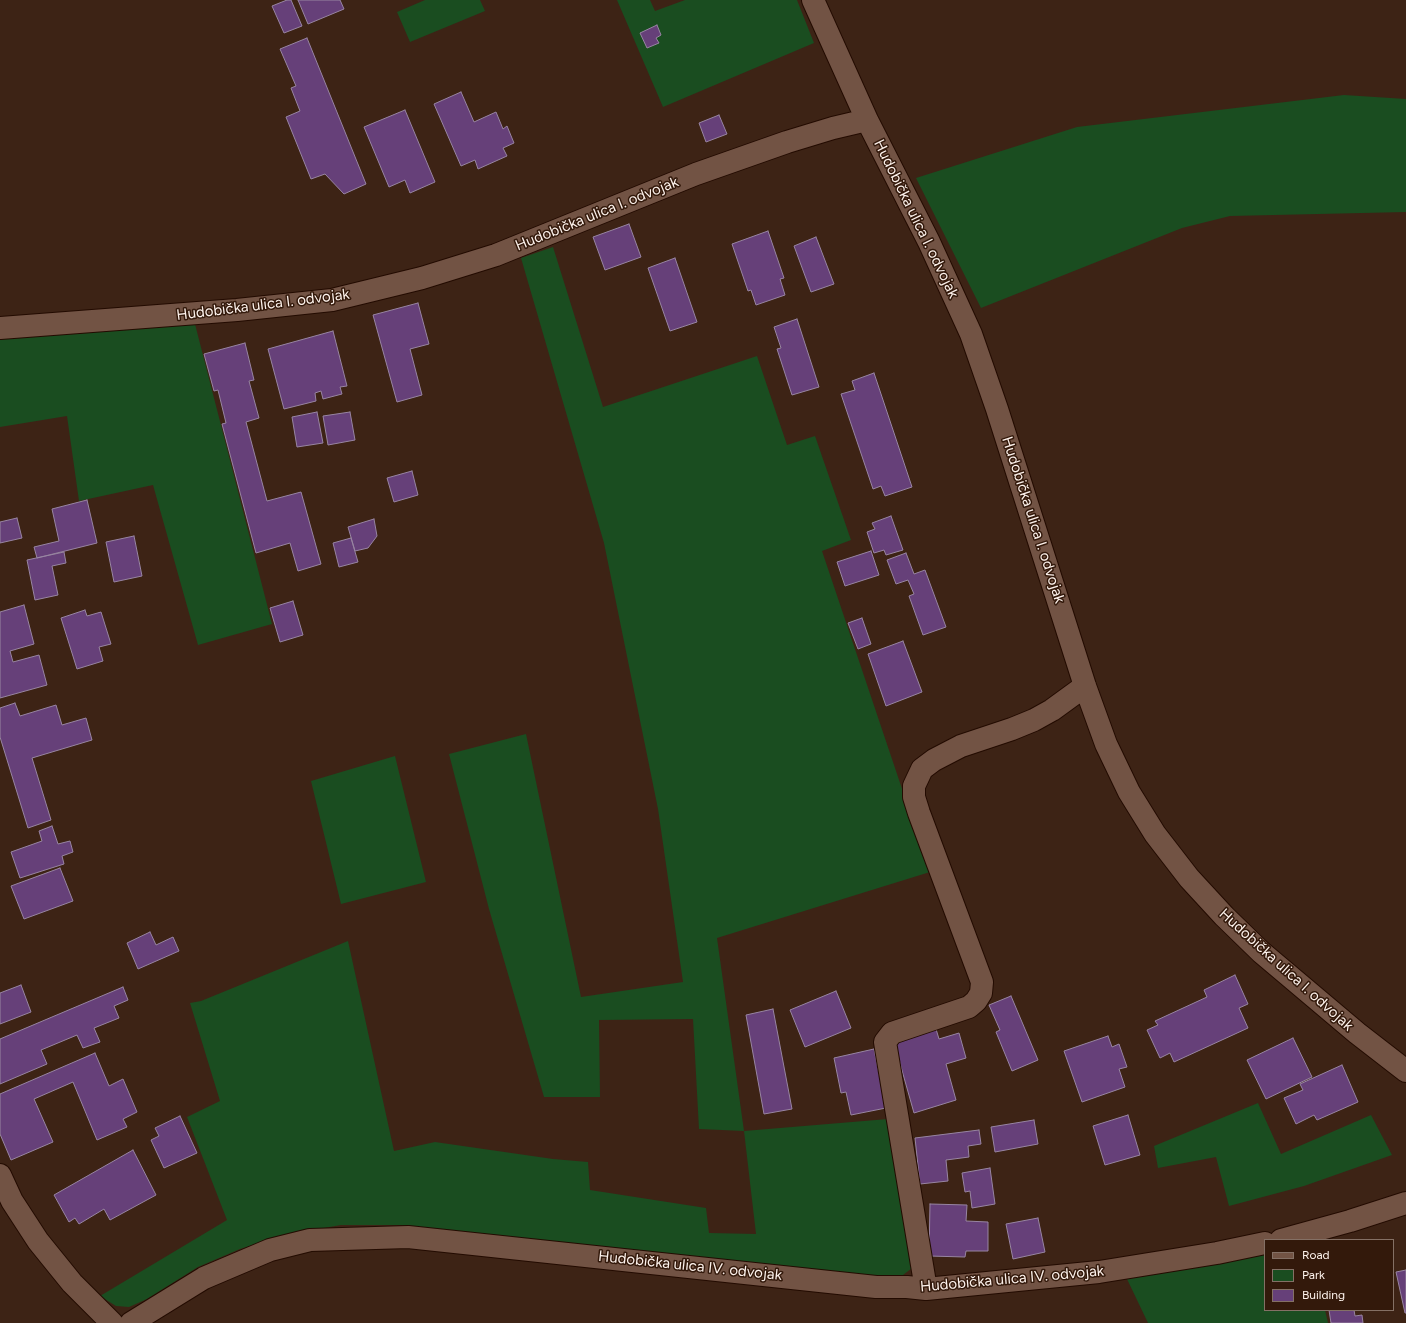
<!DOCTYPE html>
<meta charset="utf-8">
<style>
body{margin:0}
#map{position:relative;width:1406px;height:1323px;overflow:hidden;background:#3d2315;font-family:Figtree,sans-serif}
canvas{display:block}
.legend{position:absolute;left:1264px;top:1239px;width:130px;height:72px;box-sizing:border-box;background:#33190b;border:1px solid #847065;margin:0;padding:5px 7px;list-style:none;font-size:12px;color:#fdf2ec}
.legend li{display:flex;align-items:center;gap:8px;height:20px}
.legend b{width:20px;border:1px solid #847065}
</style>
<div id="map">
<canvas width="1406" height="1323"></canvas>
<ul class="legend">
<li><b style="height:5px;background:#725344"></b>Road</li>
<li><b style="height:11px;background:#1a4d20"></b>Park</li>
<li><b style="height:11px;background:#664079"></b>Building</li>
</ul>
</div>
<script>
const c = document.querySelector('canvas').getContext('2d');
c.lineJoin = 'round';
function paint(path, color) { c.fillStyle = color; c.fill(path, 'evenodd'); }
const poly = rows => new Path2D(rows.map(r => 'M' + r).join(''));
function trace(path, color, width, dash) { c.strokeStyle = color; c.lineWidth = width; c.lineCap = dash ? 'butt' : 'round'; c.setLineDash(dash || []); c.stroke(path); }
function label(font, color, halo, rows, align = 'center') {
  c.font = font + ' Figtree,sans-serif'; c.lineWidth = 3; c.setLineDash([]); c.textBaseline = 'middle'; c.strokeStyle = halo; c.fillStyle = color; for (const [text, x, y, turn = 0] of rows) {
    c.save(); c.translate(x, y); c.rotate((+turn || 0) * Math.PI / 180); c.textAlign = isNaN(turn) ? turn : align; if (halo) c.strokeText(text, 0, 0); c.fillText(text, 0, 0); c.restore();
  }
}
const green = poly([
 [425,0,480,0,485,11,410,42,397,12],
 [617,0,650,0,655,11,685,0,797,0,814,43,663,107],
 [1344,95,1406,99,1406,212,1230,216,1182,228,981,308,916,178,1077,127],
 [553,247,603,407,757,356,787,445,815,436,851,540,822,551,930,872,717,938,744,1131,888,1119,916,1265,903,1275,866,1277,400,1225,341,1225,284,1235,240,1249,198,1267,147,1299,129,1307,116,1306,100,1296,227,1220,187,1117,220,1101,190,1003,201,1001,348,941,394,1151,435,1142,553,1159,588,1162,590,1190,706,1208,709,1233,756,1234,744,1131,699,1129,693,1019,599,1020,600,1097,544,1097,489,909,449,754,526,734,581,997,683,982,658,809,604,543,521,258],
 [195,324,272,624,198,645,153,485,79,501,67,416,0,427,0,337],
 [395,756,426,882,341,904,311,781],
 [1258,1103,1281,1154,1371,1115,1392,1155,1304,1186,1229,1206,1216,1157,1158,1168,1154,1146],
 [1265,1254,1265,1310,1325,1310,1328,1323,1148,1323,1127,1279]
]);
const building = poly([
 [287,0,291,0,302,26,284,33,272,6,287,0],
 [298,0,340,0,344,9,308,24,298,0],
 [657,25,661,35,656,38,659,43,647,48,640,33,657,25],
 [307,38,366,184,344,194,325,174,311,179,286,117,300,111,291,88,296,86,280,49,307,38],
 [461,92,474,122,496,112,503,129,507,126,514,143,503,148,507,156,478,169,475,160,461,166,434,104,461,92],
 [405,110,435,182,410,193,405,180,389,187,364,127,405,110],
 [719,115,727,134,706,142,699,123,719,115],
 [629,224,641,257,605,270,593,237,629,224],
 [768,231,784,278,780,279,785,295,756,305,751,290,748,291,732,244,768,231],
 [816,237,834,284,811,292,794,246,816,237],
 [675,258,697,322,670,331,648,268,675,258],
 [418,303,429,344,410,349,422,395,397,402,373,315,418,303],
 [797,319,819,387,792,395,777,349,781,348,774,327,797,319],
 [333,331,347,386,340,387,342,394,323,399,321,391,315,393,316,401,284,409,268,349,333,331],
 [245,343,254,380,249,381,259,418,246,422,267,501,301,492,321,564,298,571,290,543,256,553,222,424,226,423,218,390,214,391,204,354,245,343],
 [874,373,912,487,885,496,881,486,873,489,841,394,855,390,852,381,874,373],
 [317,412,323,443,297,447,292,417,317,412],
 [350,412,355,440,328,445,323,416,350,412],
 [412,471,418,495,394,502,387,478,412,471],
 [87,500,97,543,37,558,34,547,59,541,52,509,87,500],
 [891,516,903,550,886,555,884,550,874,553,867,532,875,529,872,523,891,516],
 [17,518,22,538,0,543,0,522,17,518],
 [374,519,377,536,368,548,355,551,348,527,374,519],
 [134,536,142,576,114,582,106,542,134,536],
 [351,538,358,562,339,567,333,543,351,538],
 [871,551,879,575,845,586,837,562,871,551],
 [64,552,66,563,52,566,58,595,35,600,27,560,64,552],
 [906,553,914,574,925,570,946,627,923,635,909,596,914,594,908,580,896,584,887,560,906,553],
 [293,601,303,635,280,642,270,608,293,601],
 [24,605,34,644,10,651,13,662,39,655,47,685,0,698,0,612,24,605],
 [85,610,87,616,101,612,111,644,99,647,103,661,77,669,61,618,85,610],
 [862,618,871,644,858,649,848,623,862,618],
 [903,641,922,692,886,706,868,654,903,641],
 [15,703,20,716,56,705,62,725,86,718,92,740,32,758,51,820,28,828,0,737,0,708,15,703],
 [52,826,58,844,70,841,73,852,62,856,64,864,20,878,11,852,42,841,39,831,52,826],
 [60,868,73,901,24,919,11,886,60,868],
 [150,932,156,945,173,937,179,951,138,969,127,943,150,932],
 [1235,975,1248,1004,1239,1008,1248,1028,1174,1062,1170,1053,1160,1058,1147,1030,1158,1025,1155,1021,1207,997,1204,990,1235,975],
 [21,985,31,1012,0,1024,0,993,21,985],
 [123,987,128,1000,114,1006,119,1018,94,1028,100,1042,83,1048,77,1035,41,1050,47,1064,0,1084,0,1039,123,987],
 [836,991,851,1028,805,1047,790,1010,836,991],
 [1011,996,1038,1060,1012,1071,996,1032,1000,1030,989,1005,1011,996],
 [773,1009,792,1109,764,1114,746,1015,773,1009],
 [936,1029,939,1039,959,1033,966,1058,946,1064,956,1100,914,1113,894,1042,936,1029],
 [1108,1036,1112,1047,1119,1044,1127,1067,1119,1069,1125,1087,1082,1102,1064,1051,1108,1036],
 [1293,1038,1312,1077,1266,1099,1247,1060,1293,1038],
 [874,1049,886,1108,851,1115,846,1092,841,1093,834,1058,874,1049],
 [95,1053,109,1086,123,1079,137,1112,123,1119,127,1127,97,1140,73,1082,34,1099,53,1142,11,1160,0,1134,0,1094,95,1053],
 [1342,1065,1358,1102,1317,1120,1314,1115,1296,1124,1284,1098,1303,1090,1300,1084,1342,1065],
 [1128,1115,1140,1155,1105,1165,1093,1126,1128,1115],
 [180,1116,197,1153,164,1168,151,1140,159,1136,155,1128,180,1116],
 [1034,1120,1038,1144,995,1152,991,1127,1034,1120],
 [979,1130,981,1144,968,1146,969,1157,946,1160,948,1181,920,1184,915,1138,979,1130],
 [133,1150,156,1195,110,1220,104,1209,79,1224,75,1218,69,1222,54,1195,133,1150],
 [990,1168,995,1204,972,1208,970,1191,965,1192,962,1173,990,1168],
 [930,1204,967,1205,966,1221,988,1222,988,1251,966,1251,965,1257,929,1256,930,1204],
 [1038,1218,1045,1252,1013,1259,1006,1224,1038,1218],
 [1406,1270,1406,1313,1405,1313,1396,1272,1406,1270],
 [1329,1310,1354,1310,1355,1316,1362,1315,1363,1323,1331,1323,1329,1310]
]);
const minor = poly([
 [813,0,867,120,929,242,971,334,997,409,1085,686,1106,744,1129,792,1155,834,1189,878,1224,916,1261,952,1357,1033,1406,1071],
 [0,328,237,310,332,300,422,278,496,255,696,174,787,142,833,128,867,120],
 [0,1175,12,1201,38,1241,72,1283,112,1323],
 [1281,1240,1350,1221,1406,1203],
 [926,1289,885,1042,892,1033,969,1007,976,1001,981,993,982,982,919,813,914,797,914,786,922,769,934,760,961,746,1012,729,1034,720,1052,710,1085,686],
 [131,1323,204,1278,270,1250,310,1240,408,1237,876,1287,907,1287,926,1289,1099,1272,1217,1253,1265,1243]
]);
const streetNames = [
 ["Hudobička ulica I. odvojak",597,214,-22],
 ["Hudobička ulica I. odvojak",916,219,64],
 ["Hudobička ulica I. odvojak",263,305,-7],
 ["Hudobička ulica I. odvojak",1033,520,72],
 ["Hudobička ulica I. odvojak",1286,970,42],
 ["Hudobička ulica IV. odvojak",690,1266,6],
 ["Hudobička ulica IV. odvojak",1012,1279,-5]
];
paint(green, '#1a4d20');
paint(building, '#664079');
trace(building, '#9885a2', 1);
trace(minor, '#230b01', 24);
trace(minor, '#725344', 22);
label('15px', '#fdf2ec', '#33190b', streetNames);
</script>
